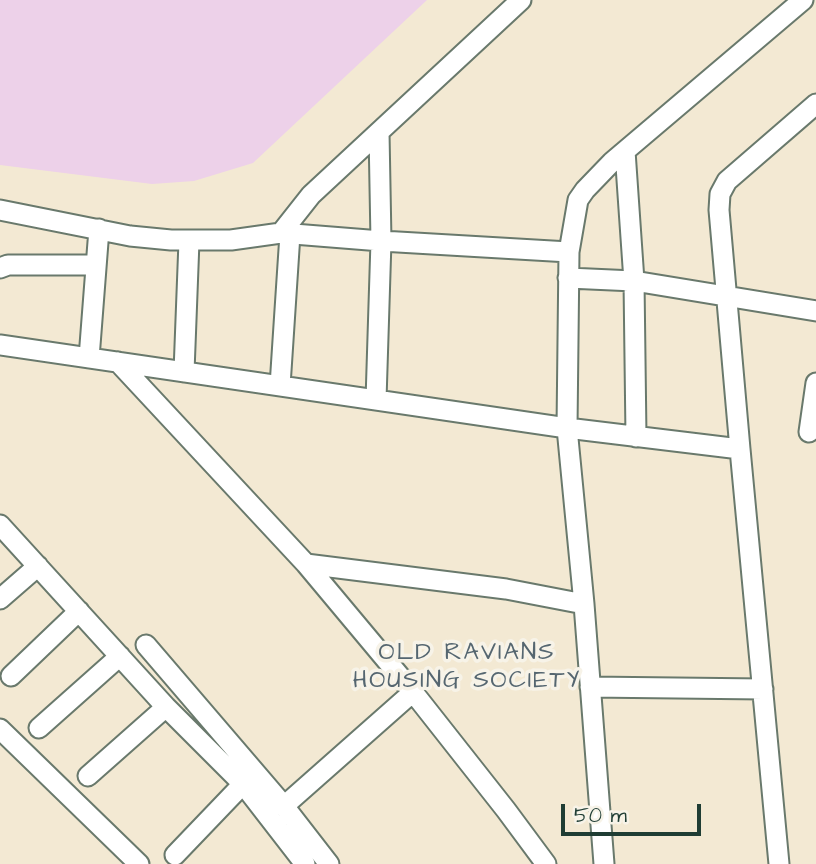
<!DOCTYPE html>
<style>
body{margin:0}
#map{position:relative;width:816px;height:864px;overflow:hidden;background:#f3e9d3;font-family:"Architects Daughter",sans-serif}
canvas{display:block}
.scale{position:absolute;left:561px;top:804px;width:140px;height:32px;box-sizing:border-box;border:4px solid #1f3d34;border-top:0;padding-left:9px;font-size:21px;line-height:24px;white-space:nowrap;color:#1f3d34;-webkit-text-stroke:5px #f7f3e8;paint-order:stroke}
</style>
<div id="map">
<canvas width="816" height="864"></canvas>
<div class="scale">50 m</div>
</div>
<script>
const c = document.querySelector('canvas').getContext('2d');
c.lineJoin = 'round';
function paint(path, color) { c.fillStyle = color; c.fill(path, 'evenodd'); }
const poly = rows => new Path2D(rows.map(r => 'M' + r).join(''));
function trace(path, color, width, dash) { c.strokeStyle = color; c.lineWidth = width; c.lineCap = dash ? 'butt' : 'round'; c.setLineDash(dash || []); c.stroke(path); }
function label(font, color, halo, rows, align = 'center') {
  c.font = font + ' "Architects Daughter",sans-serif'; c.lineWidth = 7; c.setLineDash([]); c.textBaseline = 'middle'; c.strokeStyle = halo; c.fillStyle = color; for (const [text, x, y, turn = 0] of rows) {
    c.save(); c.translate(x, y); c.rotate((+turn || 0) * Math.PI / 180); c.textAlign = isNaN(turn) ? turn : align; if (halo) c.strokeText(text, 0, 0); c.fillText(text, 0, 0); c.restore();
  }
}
const built = poly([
 [0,0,427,0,253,163,194,181,152,184,0,165]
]);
const minor = poly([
 [625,151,634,281,636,437],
 [0,210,130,236,171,240,231,240,281,233,311,195,521,0],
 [281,233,381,241,569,252,567,428,584,604,604,864],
 [569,252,578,200,585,190,612,162,803,0],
 [0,268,8,265,96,265],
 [568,278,634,281,816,311],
 [0,345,567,428,740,449],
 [89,358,99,229],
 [118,362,306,564,413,692,506,810,546,864],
 [184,372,189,241],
 [280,386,290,234],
 [376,400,381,241,379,132],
 [809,432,816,383],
 [0,525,166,707,243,784,305,864],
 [306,564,506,589,584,604],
 [0,599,38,566],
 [146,645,284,806,329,864],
 [11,676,79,611],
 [590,687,763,689],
 [39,728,120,656],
 [0,729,139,864],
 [88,776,166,707],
 [284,806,413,692],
 [175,855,243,784],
 [779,864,740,449,719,210,720,194,727,181,816,104]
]);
const neighbourhoodNames = [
 ["OLD RAVIANS",467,654],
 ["HOUSING SOCIETY",467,682]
];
paint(built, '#edd1e9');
trace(minor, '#69796c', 23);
trace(minor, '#fff', 19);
c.letterSpacing = '2px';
label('24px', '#556670', '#f7f3e8', neighbourhoodNames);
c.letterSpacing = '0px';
</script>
